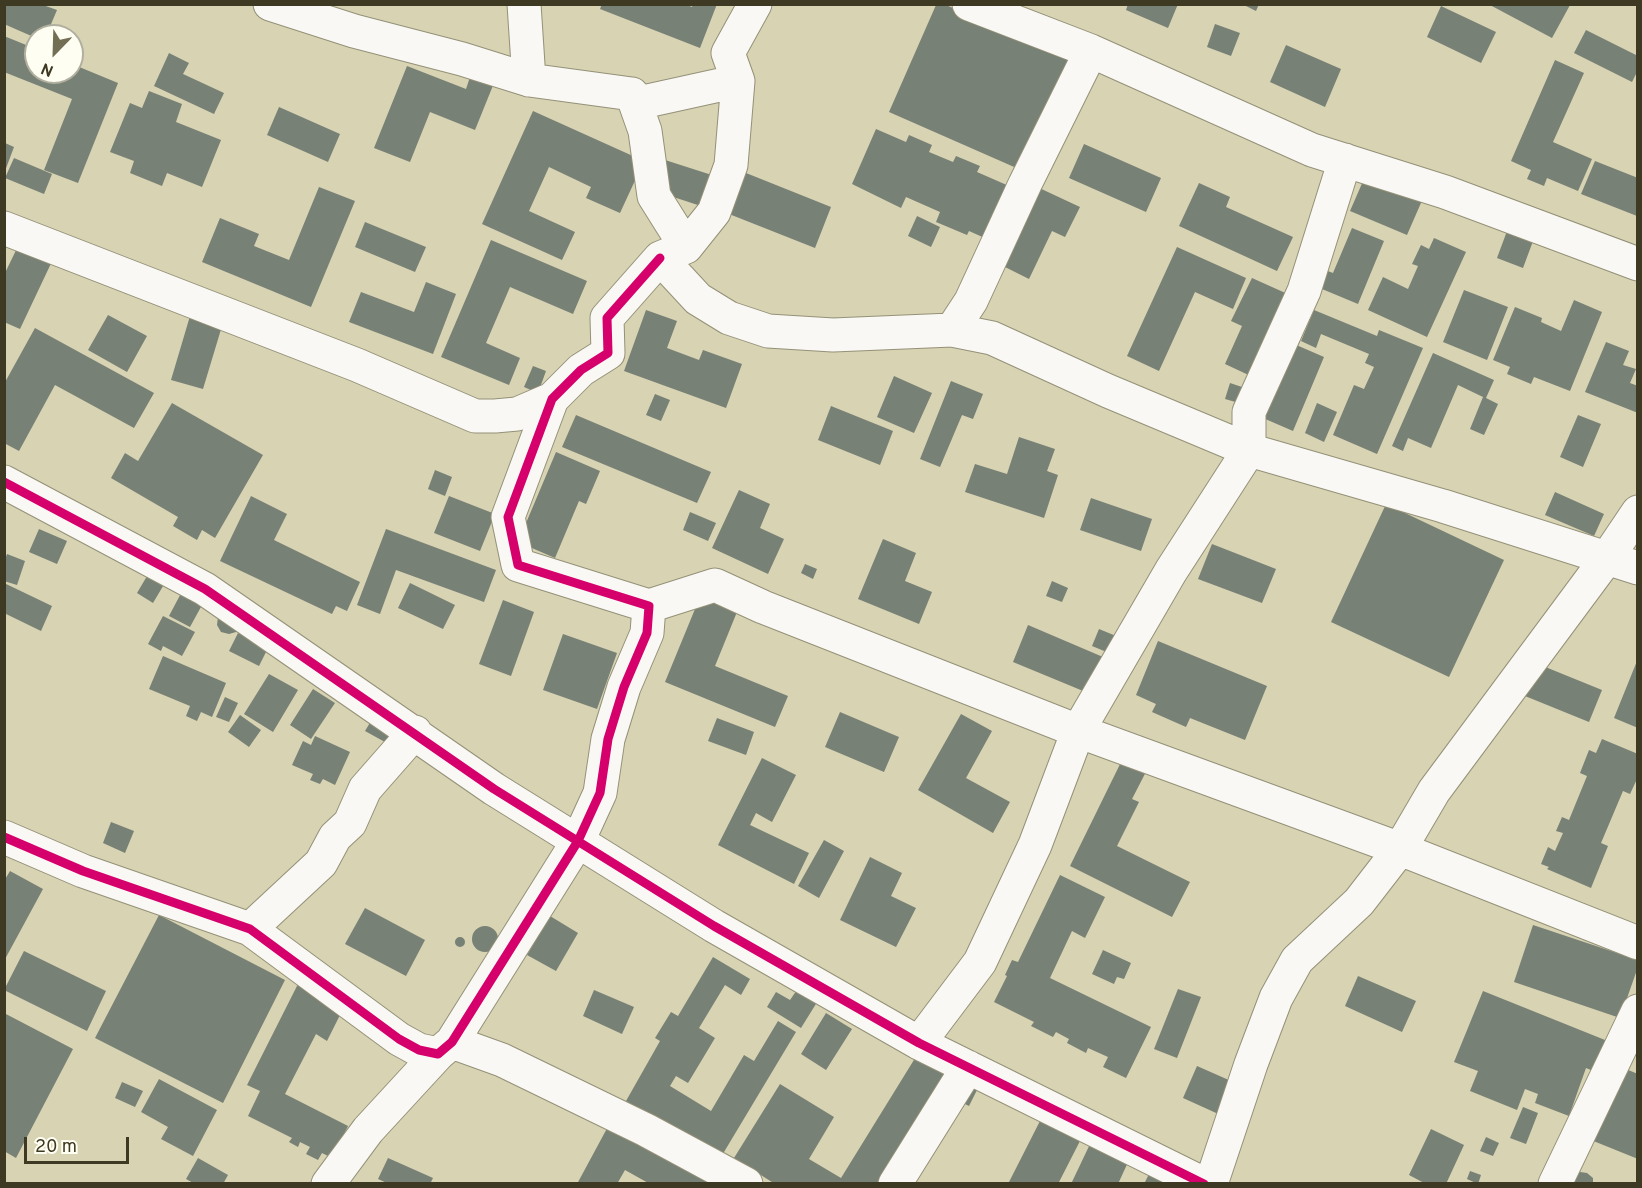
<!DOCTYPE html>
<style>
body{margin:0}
#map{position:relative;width:1642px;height:1188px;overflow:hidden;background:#d7d3b3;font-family:Overpass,sans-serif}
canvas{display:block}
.frame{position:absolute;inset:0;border:6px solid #3d3922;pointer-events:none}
.north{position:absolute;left:24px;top:24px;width:60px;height:60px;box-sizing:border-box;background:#fffef2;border:2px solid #b1af9f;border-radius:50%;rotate:203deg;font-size:16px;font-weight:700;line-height:24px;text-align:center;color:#3d3922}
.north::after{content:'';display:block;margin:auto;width:21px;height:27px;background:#736f55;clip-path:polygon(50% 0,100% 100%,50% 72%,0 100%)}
.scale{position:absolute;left:24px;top:1137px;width:105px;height:27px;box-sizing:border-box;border:3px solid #3d3922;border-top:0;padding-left:8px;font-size:18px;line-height:21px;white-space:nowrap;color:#3d3922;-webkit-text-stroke:4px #fffef2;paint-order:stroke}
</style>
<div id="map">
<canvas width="1642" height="1188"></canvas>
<div class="frame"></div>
<div class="north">N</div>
<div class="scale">20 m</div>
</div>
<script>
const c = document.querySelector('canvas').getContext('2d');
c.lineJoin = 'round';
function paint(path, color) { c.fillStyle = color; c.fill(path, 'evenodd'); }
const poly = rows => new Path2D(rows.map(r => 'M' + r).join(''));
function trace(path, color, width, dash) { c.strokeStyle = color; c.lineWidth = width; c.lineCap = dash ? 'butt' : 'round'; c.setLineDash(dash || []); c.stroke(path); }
const building = poly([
 [602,4,685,4,692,7,693,4,717,4,700,48,600,9],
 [1128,4,1178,4,1168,28,1126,10],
 [1242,4,1259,4,1256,11],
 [4,5,43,5,57,10,46,36,36,36,36,38,4,24],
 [936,5,946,5,1069,59,1021,170,889,112],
 [1490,5,1570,5,1552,38],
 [1441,6,1496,32,1481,63,1427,37],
 [1215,24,1240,33,1231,56,1207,47],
 [1586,30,1638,56,1638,70,1632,82,1574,53],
 [4,36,36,49,36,72,72,72,72,64,118,83,78,183,44,170,72,99,4,72],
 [1286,45,1341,69,1325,107,1270,82],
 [169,53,189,63,183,74,224,93,214,114,154,86],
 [1555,60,1584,73,1553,142,1592,159,1578,191,1547,178,1544,186,1527,179,1531,170,1511,161],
 [407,66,466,89,471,74,494,83,475,130,430,112,410,162,374,148],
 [149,91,182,104,176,122,221,140,202,187,167,173,162,186,130,173,134,161,110,152,130,103,142,108],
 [279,107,340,134,328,162,267,135],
 [533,111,644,161,620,213,586,198,591,187,549,167,529,211,575,232,562,260,482,224],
 [876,129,906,142,909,135,932,145,929,152,953,162,956,156,980,166,977,172,1009,186,987,239,969,231,967,235,936,222,940,212,906,197,901,208,852,184],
 [5,143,14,147,5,171],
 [1084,144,1161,178,1146,212,1069,178],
 [14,158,52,174,44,194,5,178],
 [665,160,718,177,707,208,655,191],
 [1595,161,1638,178,1637,216,1581,194],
 [741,171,831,207,815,248,724,212],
 [1367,172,1424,196,1407,235,1350,211],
 [1199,183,1230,197,1226,207,1293,237,1277,271,1179,226],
 [1035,186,1080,207,1065,237,1052,231,1029,279,997,263],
 [319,187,355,201,311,307,202,262,220,218,259,234,254,246,289,260],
 [917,216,940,227,931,247,908,236],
 [365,222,426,247,415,272,355,247],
 [1510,223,1536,233,1523,268,1497,258],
 [1352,228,1384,241,1358,304,1310,284,1317,267,1333,273],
 [1434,238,1466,252,1427,337,1368,310,1383,277,1408,289,1418,266,1412,264,1421,245,1429,249],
 [21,240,55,255,20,329,4,322,4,275],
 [491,240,587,281,573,314,510,287,486,343,520,358,509,385,441,357],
 [1177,247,1246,278,1233,309,1195,292,1159,371,1127,356],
 [1252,278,1292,296,1255,378,1225,364,1242,326,1231,321],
 [426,282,456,294,433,354,349,322,361,292,414,312],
 [1464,290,1508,307,1487,360,1443,342],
 [1574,300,1602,312,1570,391,1534,377,1531,384,1507,374,1510,367,1493,360,1515,307,1542,318,1541,322,1561,331],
 [646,310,677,321,667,348,699,360,703,350,742,364,726,408,624,371],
 [1314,310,1377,336,1379,330,1423,348,1377,454,1333,435,1354,385,1364,389,1374,367,1365,363,1369,354,1321,334,1316,348,1301,341],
 [108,315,147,336,127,372,88,350],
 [190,316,222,326,203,389,171,380],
 [35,328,154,393,134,428,55,385,19,451,4,443,4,384],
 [1606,342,1629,351,1623,365,1636,369,1630,383,1638,386,1638,413,1585,392],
 [1294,344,1324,357,1293,431,1263,418],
 [1433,353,1494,380,1486,398,1498,404,1484,435,1470,429,1483,397,1458,385,1431,448,1408,438,1403,451,1392,446],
 [533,366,546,371,538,393,524,387],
 [894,376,932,393,914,433,877,417],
 [951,381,983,394,973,419,962,415,940,467,920,459],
 [1230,383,1245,388,1239,403,1225,399],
 [655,394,670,400,661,421,646,415],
 [172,403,263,455,215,538,202,530,197,540,173,526,178,517,111,478,125,453,138,461],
 [1317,403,1337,412,1324,442,1305,433],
 [831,406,893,431,880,465,818,440],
 [576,415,711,472,697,503,562,447],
 [1578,415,1601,424,1583,467,1560,457],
 [1019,437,1055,449,1047,471,1058,475,1044,518,965,492,975,464,1007,474],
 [556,452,600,471,586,504,579,501,555,558,518,542],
 [435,470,452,477,445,496,428,489],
 [739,490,770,504,760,528,784,539,768,574,712,548],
 [1555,492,1604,514,1594,536,1545,515],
 [251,496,287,514,274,540,360,582,347,611,336,606,332,614,220,561],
 [449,496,495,514,480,551,434,533],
 [1091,498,1152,519,1141,551,1080,530],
 [1386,504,1504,560,1449,677,1331,622],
 [690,512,716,523,708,541,683,530],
 [39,529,67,541,57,564,29,552],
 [386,529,496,570,484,602,396,570,380,614,357,605],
 [883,539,916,553,905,581,932,592,919,624,858,599],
 [1212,544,1276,569,1262,603,1198,579],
 [7,554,25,561,17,585,4,581,4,562],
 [805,564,817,569,813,579,801,573],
 [153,566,169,576,153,603,137,593],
 [1052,581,1068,588,1062,602,1046,596],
 [187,582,208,594,190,627,169,616],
 [4,583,52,606,41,631,4,613],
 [410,583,455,605,443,629,398,608],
 [702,592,739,607,715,666,788,696,775,727,665,682],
 [503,600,534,612,511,676,479,664],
 [163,616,195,632,182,656,163,646,161,651,148,644],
 [218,617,240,624,236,632,229,634,221,632,217,625],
 [1028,625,1103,657,1088,693,1013,662],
 [1099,629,1116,636,1109,653,1092,646],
 [238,633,268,648,259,666,229,651],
 [563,634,617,653,597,709,543,690],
 [1158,641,1267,686,1245,740,1190,718,1186,727,1152,712,1156,704,1136,695],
 [163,656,226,683,212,717,201,712,197,721,186,716,190,706,149,689],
 [1637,661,1638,661,1638,728,1614,718],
 [1538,664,1602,690,1589,722,1525,696],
 [269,674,298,690,273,732,244,714],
 [313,689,335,703,311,739,290,725],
 [225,697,238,703,229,722,216,717],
 [377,711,406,728,394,747,365,731],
 [840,712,899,737,884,772,825,747],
 [961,714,992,731,966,778,1010,802,993,833,918,790],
 [240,715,261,730,249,747,228,732],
 [717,718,754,732,746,755,708,741],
 [315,736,350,752,335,785,323,779,320,784,310,780,313,774,292,765,303,741,311,745],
 [1602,739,1638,754,1638,777,1630,794,1623,791,1601,843,1608,846,1591,888,1547,869,1549,867,1541,864,1548,847,1555,851,1563,833,1556,831,1562,817,1569,820,1587,776,1580,773,1589,750,1596,753],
 [1125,754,1149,766,1132,799,1139,802,1117,846,1190,882,1172,917,1070,866],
 [762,758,796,775,772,822,756,813,750,825,809,853,794,884,718,845],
 [111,822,134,831,125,853,103,843],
 [824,840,844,851,819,898,798,886],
 [870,857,902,873,891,896,916,908,896,947,840,920],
 [10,871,43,889,4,961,4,881],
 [1060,875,1105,897,1085,938,1072,931,1050,978,1151,1027,1126,1078,1103,1067,1108,1057,1088,1048,1086,1053,1067,1043,1069,1039,1056,1032,1053,1037,1031,1026,1034,1022,994,1002,1007,976,1005,975,1012,960,1018,962],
 [365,908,425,940,406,976,345,944],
 [159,915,285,980,223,1103,95,1038],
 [550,916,578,933,556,971,527,955],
 [1533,925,1638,960,1638,967,1620,1018,1514,982],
 '472 939a13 13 0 1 1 26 0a13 13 0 1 1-26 0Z',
 '455 942a5 5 0 1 1 10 0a5 5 0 1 1-10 0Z',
 [1103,950,1131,963,1124,979,1117,977,1114,984,1092,974],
 [24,951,106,991,87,1031,4,990],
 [713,957,750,979,741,995,725,985,699,1028,715,1038,688,1083,676,1076,670,1086,711,1111,744,1055,754,1061,778,1021,796,1032,721,1157,626,1101,660,1041,655,1038,671,1012,678,1016],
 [1358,976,1416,1001,1402,1032,1345,1006],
 [298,984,344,1007,327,1041,316,1034,285,1094,348,1126,332,1158,322,1153,318,1160,306,1154,310,1147,300,1142,298,1147,289,1142,292,1138,248,1116,260,1091,247,1085],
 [799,987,819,999,801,1028,767,1007,776,992,790,1000],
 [1178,989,1201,997,1177,1058,1154,1049],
 [594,990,634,1007,622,1034,583,1016],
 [1483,991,1610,1042,1598,1073,1586,1068,1569,1116,1535,1103,1538,1094,1525,1089,1517,1110,1470,1091,1478,1071,1454,1062],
 [4,1013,73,1049,16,1158,4,1151],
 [826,1013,852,1029,826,1070,801,1054],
 [917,1055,949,1075,882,1184,775,1184,734,1158,780,1084,834,1117,809,1159,841,1178],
 [1616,1065,1638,1074,1638,1159,1586,1138],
 [1197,1066,1240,1085,1225,1117,1183,1098],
 [159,1079,217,1110,193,1156,161,1139,168,1127,141,1112],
 [122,1082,143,1091,135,1107,115,1098],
 [980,1084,969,1106,955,1099],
 [1523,1107,1538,1113,1526,1144,1510,1138],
 [611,1121,709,1175,704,1184,650,1184,625,1170,617,1184,577,1184],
 [1040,1121,1080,1141,1058,1184,1008,1184],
 [1431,1129,1464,1145,1446,1184,1426,1184,1409,1175],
 [1486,1137,1499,1143,1493,1156,1480,1151],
 [1091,1142,1129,1160,1118,1184,1071,1184],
 [198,1158,228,1175,223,1184,195,1184,186,1179],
 [388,1158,433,1178,430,1184,389,1184,378,1179],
 [1470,1171,1481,1175,1478,1184,1467,1179],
 [1580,1172,1587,1173,1593,1178,1593,1184,1570,1184,1573,1175],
 [1149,1174,1170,1184,1144,1184]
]);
const minor = poly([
 [270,4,354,31,462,59,529,80,632,94,638,103,738,81],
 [524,4,529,80],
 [969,4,1091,51,1312,150,1445,192,1638,264],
 [632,94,645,131,654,196,686,247,660,258,698,299,729,318,768,331,833,335,952,330,992,338,1108,391,1249,450,1443,506,1638,568],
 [4,228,357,365,475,416,495,416,517,414,552,399],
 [686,247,714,212,731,165,738,81,728,53,755,4],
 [952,330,971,301,1025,184,1091,51],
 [4,482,205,589,494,789,714,926,919,1043,1204,1184],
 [649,606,715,585,763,607,1078,731,1400,849,1638,943],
 [4,837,83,871,250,929,399,1039,419,1050,438,1054,452,1042,578,841,600,793,608,739,624,687,647,633,649,606,518,565,508,517,552,399,581,370,608,353,607,318,660,258],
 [250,929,321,863,335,837,350,823,365,789,415,732],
 [452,1042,502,1060,646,1130,746,1184],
 [919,1043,980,962,1035,845,1078,731,1171,571,1249,450,1249,412,1304,291,1345,160],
 [328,1184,368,1130,438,1054],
 [895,1184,968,1067],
 [1211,1184,1251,1064,1276,998,1297,960,1359,902,1400,849,1434,791,1607,558,1638,512],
 [1555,1184,1638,1011]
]);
const cycleway = poly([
 [4,482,205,589,494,789,714,926,919,1043,1204,1184],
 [4,837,83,871,250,929,399,1039,419,1050,438,1054,452,1042,578,841,600,793,608,739,624,687,647,633,649,606,518,565,508,517,552,399,581,370,608,353,607,318,660,258]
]);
paint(building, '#788175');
trace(minor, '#949178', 35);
trace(minor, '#f9f8f4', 33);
trace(cycleway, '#d6006c', 9);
</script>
